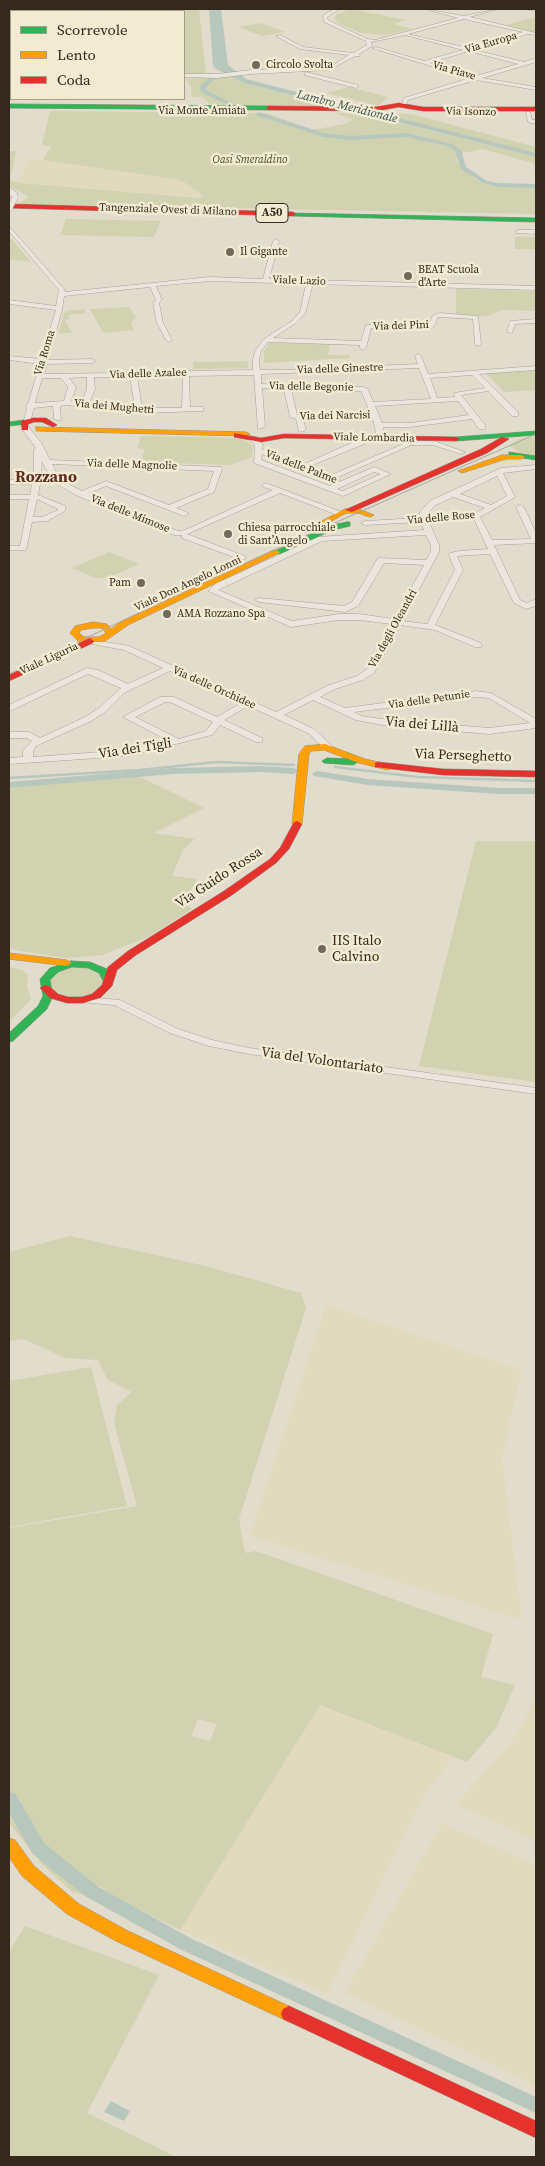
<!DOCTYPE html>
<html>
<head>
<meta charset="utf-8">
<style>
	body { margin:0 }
	#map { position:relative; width:545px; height:2166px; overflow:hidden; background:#e2dccc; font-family:"Source Serif 4",serif }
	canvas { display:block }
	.frame { position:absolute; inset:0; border:10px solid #35291e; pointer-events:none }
	.legend { position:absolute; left:10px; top:10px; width:175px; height:90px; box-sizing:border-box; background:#f3ead2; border:1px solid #a79d8a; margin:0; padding:6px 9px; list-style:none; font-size:15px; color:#35291e }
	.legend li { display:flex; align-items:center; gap:10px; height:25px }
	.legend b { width:25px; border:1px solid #a79d8a }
</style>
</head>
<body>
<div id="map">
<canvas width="545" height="2166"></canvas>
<div class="frame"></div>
<ul class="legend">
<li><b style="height:6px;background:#30b455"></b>Scorrevole</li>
<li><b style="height:6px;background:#ff9f0a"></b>Lento</li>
<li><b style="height:6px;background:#e5322d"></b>Coda</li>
</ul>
</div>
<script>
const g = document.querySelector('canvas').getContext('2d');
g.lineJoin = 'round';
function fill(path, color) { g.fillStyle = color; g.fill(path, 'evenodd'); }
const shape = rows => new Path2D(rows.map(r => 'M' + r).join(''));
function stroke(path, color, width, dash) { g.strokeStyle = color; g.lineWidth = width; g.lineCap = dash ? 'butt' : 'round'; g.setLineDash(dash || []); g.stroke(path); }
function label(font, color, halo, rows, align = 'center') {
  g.font = font + ' "Source Serif 4",serif'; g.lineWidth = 5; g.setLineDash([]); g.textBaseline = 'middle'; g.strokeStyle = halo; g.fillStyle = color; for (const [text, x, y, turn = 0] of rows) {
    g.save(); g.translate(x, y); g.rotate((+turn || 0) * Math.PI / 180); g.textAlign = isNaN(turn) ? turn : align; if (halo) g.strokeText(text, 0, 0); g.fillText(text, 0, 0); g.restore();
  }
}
fill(shape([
	[28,158,175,179,184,182,203,196,198,198,19,183],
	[326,1305,522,1370,502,1458,522,1620,250,1536],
	[536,1699,536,1841,456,1804,512,1742],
	[320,1704,454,1756,421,1801,327,1994,180,1930],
	[442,1823,536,1865,536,2085,345,1993]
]), '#e1dabd');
fill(shape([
	[100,9,124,11,135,9,199,9,206,75,184,74,184,11,105,11],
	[351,9,406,20,394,24,413,29,387,35,361,33,338,23,334,18,337,14],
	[536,17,536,22,532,23,536,24,536,33,506,25],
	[261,23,285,32,262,36,238,27],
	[230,76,244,83,333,106,212,106,202,97,192,97,191,87,185,79],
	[349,87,388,97,378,106,326,93],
	[50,111,266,113,312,130,345,124,353,120,336,113,359,113,536,157,536,164,482,149,463,153,455,160,476,180,492,186,536,188,536,214,18,204,29,197,9,186,9,151,16,151,10,180,19,183,198,198,203,196,184,182,175,179,43,160,51,146,42,145],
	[377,114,411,114,536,147,536,153],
	[66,219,161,221,154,237,60,235],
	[9,236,31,262,9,259],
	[515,237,536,237,536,249,515,249],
	[456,289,536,291,536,311,502,310,487,316,456,315],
	[129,307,136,318,131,322,134,330,103,333,90,309],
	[84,309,86,313,68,315,70,319,65,320,72,333,58,333,65,311],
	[270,343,330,344,328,355,349,355,350,358,264,363,264,351],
	[246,361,248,362,248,368,193,369,193,362],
	[536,370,536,390,504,392,485,372],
	[141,436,240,438,253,445,252,457,230,465,140,462,145,449,137,448],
	[536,437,536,455,520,453,510,446,518,439],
	[109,552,139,564,110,577,96,578,72,568],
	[136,775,204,808,154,833,195,839,183,850,172,876,197,879,183,903,192,909,148,937,102,955,66,958,9,949,9,788],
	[476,841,536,841,536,1082,419,1066],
	[9,967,22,970,28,975,27,987,31,999,9,1022],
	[71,968,84,968,99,973,102,984,93,993,82,997,69,997,54,991,50,981,55,974],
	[70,1236,206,1266,301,1293,306,1308,239,1519,245,1553,256,1551,493,1634,481,1677,515,1685,496,1728,467,1762,320,1705,180,1930,115,1897,100,1886,90,1896,72,1892,41,1863,9,1823,9,1528,137,1506,114,1423,117,1405,131,1392,107,1379,98,1360,65,1358,24,1339,9,1341,9,1252],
	[198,1719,217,1724,210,1741,191,1736],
	[91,1367,127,1506,9,1527,9,1381],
	[25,1926,159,1975,87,2113,176,2157,9,2157,9,1952]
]), '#d1d2af');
fill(shape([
	[209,9,221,9,228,65,246,79,536,153,536,157,244,83,216,69,213,66],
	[111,2101,130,2111,124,2121,104,2112]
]), '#b7c7bd');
stroke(shape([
	[335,767,418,777,536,781],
	[9,778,140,770,216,762,294,765]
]), '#b7c7bd', 2.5);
fill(shape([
	[210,78,215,79,206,87,206,90,236,105,236,107,232,107,201,92,200,86,210,78],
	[258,112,324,133,351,136,406,133,452,144,461,150,466,167,487,181,498,183,536,184,536,188,498,187,483,183,461,169,455,151,448,146,406,137,351,140,323,137,256,115,258,112],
	[262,766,294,768,299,771,294,774,262,772,173,774,9,788,9,782,173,768,262,766],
	[317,771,368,779,498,788,536,788,536,794,498,794,368,785,314,776,312,774,317,771],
	[9,1792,15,1793,44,1843,97,1886,192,1939,536,2097,536,2113,180,1949,85,1896,32,1853,9,1812,9,1792]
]), '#b7c7bd');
const street = shape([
	[335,9,340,9,327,17,328,20,367,39,375,40,458,18,425,9,464,16,498,9,470,17,536,33,536,35,528,34,474,50,524,62,536,58,536,62,482,78,536,87,536,90,476,80,408,100,405,106,401,106,404,98,470,78,372,48,376,47,424,61,463,50,405,35,371,42,372,46,359,54,360,56,355,56,329,70,251,74,217,78,184,77,184,74,217,74,251,70,328,67,335,64,349,55,300,49,276,36,280,35,303,47,353,53,367,45,366,41,324,22,323,15,335,9],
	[464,19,523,32,468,48,408,34,464,19],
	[469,51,518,64,476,76,430,63,469,51],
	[528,9,536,9,536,11,528,10,528,9],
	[9,20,11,20,11,22,9,22,9,20],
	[9,38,11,38,11,40,9,40,9,38],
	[11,64,11,67,9,67,9,65,11,64],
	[306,72,358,85,359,86,356,88,304,75,306,72],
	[526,112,530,112,532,120,536,120,536,124,528,122,526,112],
	[9,187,17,193,17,199,12,198,9,192,9,187],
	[9,226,64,289,65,292,210,277,263,279,273,241,276,239,279,241,269,279,536,286,536,290,313,284,305,314,296,323,273,338,361,341,366,325,429,324,433,315,440,313,478,316,481,344,478,346,475,344,473,319,440,317,438,317,434,327,432,328,371,328,366,348,363,350,360,348,360,345,268,342,261,351,259,360,260,370,286,370,418,364,415,356,418,354,421,356,428,374,536,366,536,370,479,374,518,412,518,416,512,416,488,391,461,395,485,425,485,429,479,429,472,419,410,427,383,427,385,438,381,440,377,438,373,418,303,419,306,430,299,432,296,419,290,417,284,389,262,388,265,427,258,429,254,375,189,376,190,407,203,407,203,411,200,411,146,413,67,405,60,406,61,421,54,419,53,406,34,408,30,422,23,424,27,408,25,406,28,404,36,377,35,376,40,364,9,360,9,356,41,359,56,310,9,304,9,300,56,306,59,290,9,231,9,226],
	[210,281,306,284,300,312,292,321,264,339,255,351,253,360,253,370,189,371,186,370,183,372,44,374,47,364,92,363,95,361,92,359,48,360,62,310,64,296,150,287,156,300,153,303,157,323,166,340,169,342,172,340,163,323,159,303,162,300,156,286,210,281],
	[419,368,431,399,373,402,368,389,364,387,261,384,261,374,419,368],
	[472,375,485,388,454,393,455,397,437,398,430,378,472,375],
	[137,376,183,376,182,408,142,408,137,376],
	[87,377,87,389,82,402,71,401,76,387,69,378,87,377],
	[94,377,130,377,135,408,89,403,95,389,94,377],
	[42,378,61,378,68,387,64,401,35,403,42,378],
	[291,389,361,391,371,414,297,415,291,389],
	[458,401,469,415,410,423,382,423,375,406,458,401],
	[518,230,536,230,536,234,516,233,515,232,518,230],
	[536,319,536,323,515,324,512,333,507,332,510,321,536,319],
	[22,426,28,426,42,444,50,460,221,467,222,469,214,492,176,508,187,512,188,514,184,516,106,486,89,493,178,531,185,530,273,490,263,487,262,485,266,483,344,513,337,515,280,493,187,534,245,556,246,558,242,560,182,538,182,535,174,535,78,496,55,483,40,484,38,495,65,506,65,511,47,521,32,522,26,550,9,550,9,546,20,546,29,499,9,499,9,495,30,495,32,484,9,484,9,480,33,479,34,475,34,450,36,448,21,428,22,426],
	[42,458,42,462,52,479,41,479,42,458],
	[52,464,214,471,208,489,169,505,106,481,82,491,60,480,52,464],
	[37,499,58,509,58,510,42,517,33,517,37,499],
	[250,437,256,437,263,445,262,449,302,465,358,440,364,440,364,444,308,467,329,476,410,441,434,441,465,452,461,454,433,445,411,445,336,478,339,479,339,482,374,467,391,474,343,496,254,463,255,445,249,439,250,437],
	[262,454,297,470,337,483,330,486,261,460,262,454],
	[374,472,381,474,343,491,337,489,374,472],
	[536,465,536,469,503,473,515,497,480,517,492,540,531,539,516,507,520,505,524,507,536,533,536,543,494,545,520,600,527,603,536,599,536,606,526,609,514,603,490,554,457,556,463,570,435,625,481,643,481,647,475,647,435,630,400,625,374,673,363,680,335,689,320,697,345,708,476,691,491,693,536,719,536,728,489,734,382,725,356,720,313,700,284,715,314,729,332,746,332,750,326,750,308,733,248,706,224,720,262,738,262,742,256,742,220,725,212,735,128,756,9,764,9,758,23,757,23,751,32,741,27,738,9,738,9,732,29,732,40,738,85,717,99,708,121,688,88,674,12,710,9,711,9,705,87,668,98,670,128,684,163,668,124,650,87,643,87,639,129,646,276,712,329,685,357,676,367,669,392,624,359,620,339,620,291,627,208,591,215,584,318,537,424,530,421,522,365,525,361,523,365,521,419,518,420,512,430,501,501,468,536,465],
	[497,476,507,496,491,505,460,494,497,476],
	[453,497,485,508,472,515,427,517,428,513,436,505,453,497],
	[474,519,488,549,459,551,450,553,449,555,455,570,427,624,402,621,439,552,439,545,429,522,474,519],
	[426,535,431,545,431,552,426,560,378,558,352,602,344,606,259,598,255,600,259,602,345,612,358,606,384,563,424,565,394,619,359,614,339,614,292,621,218,590,322,541,426,535],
	[170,671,241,703,217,717,174,697,160,697,123,717,169,741,128,750,33,757,33,751,36,746,91,721,105,712,124,693,170,671],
	[476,697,489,698,530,723,489,728,382,719,361,716,354,712,476,697],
	[165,702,170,702,213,722,206,731,179,739,135,717,165,702],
	[85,997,120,1000,178,1029,212,1040,249,1048,536,1088,536,1094,249,1054,209,1046,170,1033,114,1005,81,1002,80,1000,85,997]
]);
const fast = shape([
	[9,104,269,106,272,108,269,110,9,108,9,104],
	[291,213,536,218,536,222,293,216,290,214,291,213],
	[24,420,28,422,27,424,9,426,9,422,24,420],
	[536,431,536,435,456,441,452,439,456,437,536,431],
	[509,452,536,456,536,460,509,456,509,452],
	[347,522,350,522,350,526,333,530,280,554,273,552,327,526,347,522],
	[327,758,353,759,358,762,353,765,324,763,322,761,327,758],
	[71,961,90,962,107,969,113,981,112,983,104,983,99,973,88,968,72,967,58,972,50,980,53,996,47,1009,13,1041,9,1042,9,1033,38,1006,43,996,40,980,41,978,50,968,71,961]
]);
const slow = shape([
	[36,427,246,432,250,434,246,436,39,431,36,431,36,427],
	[502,455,521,455,525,457,521,459,506,459,462,473,458,471,502,455],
	[345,509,359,509,374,515,370,517,358,513,346,513,321,527,314,525,345,509],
	[274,550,281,552,128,625,104,642,79,642,70,633,75,626,93,622,107,624,111,629,122,621,274,550],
	[93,628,102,628,106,633,99,637,84,637,79,633,81,630,93,628],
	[325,744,365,759,391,765,393,767,388,770,359,763,324,750,311,751,309,754,302,824,300,826,294,826,292,824,299,754,305,746,325,744],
	[9,953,67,960,72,963,67,966,9,959,9,953],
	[9,1838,15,1840,34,1866,79,1904,128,1931,295,2009,297,2014,295,2019,289,2022,283,2019,116,1941,67,1914,22,1876,9,1857,9,1838]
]);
const jam = shape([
	[399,103,423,107,536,107,536,111,423,111,399,107,376,111,269,110,266,108,269,106,376,107,399,103],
	[9,204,293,212,296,214,293,216,9,208,9,204],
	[33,418,46,418,57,425,53,427,42,422,34,422,28,424,28,430,22,430,21,421,33,418],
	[234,433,261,438,284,434,456,437,460,439,456,441,284,438,261,442,234,437,234,433],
	[502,437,509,439,487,453,352,512,345,510,481,449,502,437],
	[90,638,94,641,93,643,9,681,9,675,90,638],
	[378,762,443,769,536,771,536,777,443,775,375,767,375,763,378,762],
	[297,821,302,824,289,849,276,863,232,895,136,955,117,970,112,986,100,998,83,1003,67,1003,50,998,40,988,45,985,49,986,58,994,68,997,82,997,92,994,102,985,108,967,128,951,224,891,270,859,280,848,294,822,297,821],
	[289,2006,536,2121,536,2138,283,2019,281,2014,283,2009,289,2006]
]);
stroke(street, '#a7a196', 1);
stroke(fast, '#979085', 1);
stroke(slow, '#979085', 1);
stroke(jam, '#979085', 1);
fill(street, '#eae6dd');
fill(fast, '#30b455');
fill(slow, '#ff9f0a');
fill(jam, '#e5322d');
stroke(shape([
	[9,674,276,549,536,434]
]), '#aaa69d', 1);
const streetBridge = shape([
	[9,209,15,198]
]);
stroke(streetBridge, '#a7a196', 6, []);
stroke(streetBridge, '#eae6dd', 5.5);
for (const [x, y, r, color] of [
	[256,65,5,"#72685b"],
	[230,252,5,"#72685b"],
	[408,276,5,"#72685b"],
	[228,534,5,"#72685b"],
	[141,583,5,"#72685b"],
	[167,614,5,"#72685b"],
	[322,949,5,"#72685b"]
]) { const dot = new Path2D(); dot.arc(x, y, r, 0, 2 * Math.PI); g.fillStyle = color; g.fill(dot); stroke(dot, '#f3ead2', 2); }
label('11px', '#35291e', '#f3ead2', [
	["Via Europa",491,43,-16],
	["Via Piave",454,71,16],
	["Via Monte Amiata",202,111],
	["Via Isonzo",471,112,1],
	["Tangenziale Ovest di Milano",168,210,2],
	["Viale Lazio",299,281,2],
	["Via dei Pini",401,326,-2],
	["Via Roma",45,353,-73],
	["Via delle Ginestre",340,369,-2],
	["Via delle Azalee",148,374,-2],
	["Via delle Begonie",311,387,1],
	["Via dei Mughetti",114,407,5],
	["Via dei Narcisi",335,416,-1],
	["Viale Lombardia",374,438,1],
	["Via delle Magnolie",132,465,2],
	["Via delle Palme",301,467,21],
	["Via delle Mimose",130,514,22],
	["Via delle Rose",441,518,-5],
	["Viale Don Angelo Lonni",188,584,-25],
	["Via degli Oleandri",393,629,-61],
	["Viale Liguria",49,659,-25],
	["Via delle Orchidee",214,688,24],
	["Via delle Petunie",429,700,-8]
]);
label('11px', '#35291e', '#f3ead2', [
	["Circolo Svolta",266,65],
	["Il Gigante",240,252],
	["BEAT Scuola",418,270],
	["d'Arte",418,283],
	["Chiesa parrocchiale",238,528],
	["di Sant’Angelo",238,541],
	["Pam",131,583,"right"],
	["AMA Rozzano Spa",177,614]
], 'left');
label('italic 11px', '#465126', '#f3ead2', [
	["Oasi Smeraldino",250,160]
]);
label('italic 12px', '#2e5452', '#f3ead2', [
	["Lambro Meridionale",347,107,14]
]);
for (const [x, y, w] of [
	[272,213,32]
]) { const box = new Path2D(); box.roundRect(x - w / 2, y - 9.5, w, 19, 4); g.fillStyle = '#f3ead2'; g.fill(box); stroke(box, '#35291e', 1); }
label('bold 12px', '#35291e', null, [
	["A50",272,213]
]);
label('14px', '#35291e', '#f3ead2', [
	["Via dei Lillà",422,725,5],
	["Via dei Tigli",135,749,-9],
	["Via Perseghetto",463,756,2],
	["Via Guido Rossa",219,878,-33],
	["Via del Volontariato",322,1061,8]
]);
label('14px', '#35291e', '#f3ead2', [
	["IIS Italo",332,941],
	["Calvino",332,957]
], 'left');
label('bold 16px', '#602d20', '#f3ead2', [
	["Rozzano",46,478]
]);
</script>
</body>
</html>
